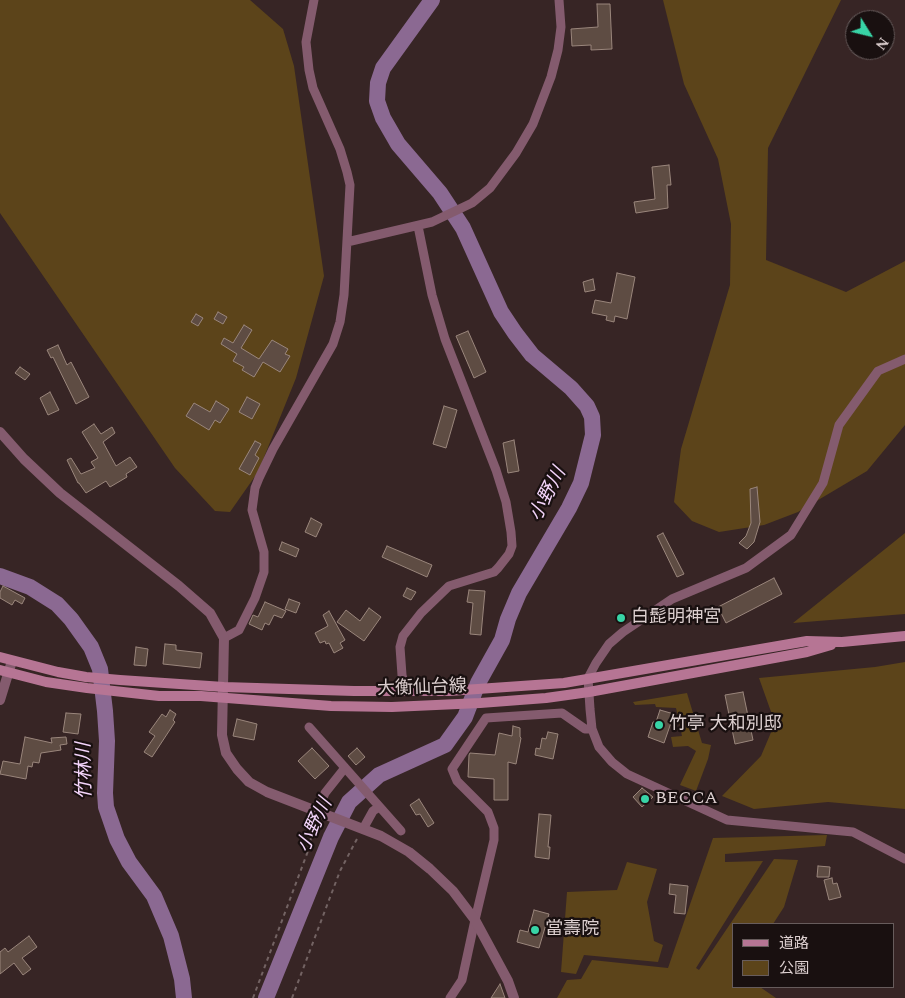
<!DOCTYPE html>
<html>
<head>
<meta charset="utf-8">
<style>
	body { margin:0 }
	#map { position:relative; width:905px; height:998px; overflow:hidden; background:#372525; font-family:Spectral,"Noto Sans JP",serif }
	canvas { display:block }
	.legend { position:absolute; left:732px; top:923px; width:162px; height:65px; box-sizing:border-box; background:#191010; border:1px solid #675c5c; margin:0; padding:6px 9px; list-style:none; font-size:15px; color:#dccfcf }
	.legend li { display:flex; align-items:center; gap:10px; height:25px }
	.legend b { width:25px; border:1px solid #675c5c }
	.north { position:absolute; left:845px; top:10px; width:50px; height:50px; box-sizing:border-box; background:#191010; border:1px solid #675c5c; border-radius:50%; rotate:126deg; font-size:14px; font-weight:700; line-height:20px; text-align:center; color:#dccfcf }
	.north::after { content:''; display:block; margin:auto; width:18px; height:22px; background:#38d4a6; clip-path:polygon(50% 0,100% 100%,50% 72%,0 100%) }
</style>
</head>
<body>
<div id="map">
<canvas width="905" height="998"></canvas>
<ul class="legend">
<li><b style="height:6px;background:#b67594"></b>道路</li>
<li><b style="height:14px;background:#5c441a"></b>公園</li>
</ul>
<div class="north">N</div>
</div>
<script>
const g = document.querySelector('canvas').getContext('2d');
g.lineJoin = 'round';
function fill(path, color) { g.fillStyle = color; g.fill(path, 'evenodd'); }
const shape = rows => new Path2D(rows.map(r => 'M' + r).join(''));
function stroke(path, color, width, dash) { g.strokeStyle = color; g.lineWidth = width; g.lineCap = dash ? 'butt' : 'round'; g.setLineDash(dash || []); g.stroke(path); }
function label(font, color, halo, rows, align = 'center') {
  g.font = font + ' Spectral,"Noto Sans JP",serif'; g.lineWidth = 4.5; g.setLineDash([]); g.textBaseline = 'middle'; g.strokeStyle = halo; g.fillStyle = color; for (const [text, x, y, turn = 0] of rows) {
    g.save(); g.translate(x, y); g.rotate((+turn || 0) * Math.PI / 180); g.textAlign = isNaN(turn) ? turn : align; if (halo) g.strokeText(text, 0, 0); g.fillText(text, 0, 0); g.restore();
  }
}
fill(shape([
	[0,0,250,0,283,29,294,66,324,276,296,378,258,472,230,512,215,511,175,468,0,213],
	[663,0,841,0,768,148,766,260,846,292,905,261,905,425,867,471,798,512,764,525,719,532,692,521,674,502,681,449,730,285,731,224,718,159,684,84],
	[905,533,905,614,793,623],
	[905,662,905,809,828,802,754,809,722,796,761,756,775,723,759,678,875,667],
	[687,693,702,743,711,745,708,759,696,791,680,785,696,751,688,746,673,747,671,737,682,736,676,708,656,707,655,704,635,705,633,702],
	[827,835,825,846,725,854,725,862,763,861,696,968,699,970,774,859,798,860,784,907,773,924,734,924,734,987,760,987,776,998,557,998,567,980,581,979,592,960,668,968,713,838],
	[627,862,657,869,647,902,654,941,663,945,658,962,584,955,576,974,561,972,567,892,617,890]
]), '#5c441a');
stroke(shape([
	[0,576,30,587,57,604,71,619,91,647,100,669,105,711,107,741,105,793,106,807,117,839,129,862,154,896,171,936,182,979,184,998],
	[266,998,331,837,349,802,379,775,445,745,465,717,478,683,502,640,508,619,519,593,569,508,581,483,593,435,592,417,587,406,571,388,532,355,515,333,501,312,463,228,440,193,398,144,383,118,377,101,378,83,383,68,432,0]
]), '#8b6992', 16);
const building = shape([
	[597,4,610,4,612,49,591,50,591,45,572,46,571,29,598,27,597,4],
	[669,165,671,185,667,185,668,208,636,213,634,202,655,199,652,167,669,165],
	[617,273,635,277,627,319,615,316,614,322,606,320,607,316,592,313,595,300,611,303,617,273],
	[593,279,595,290,585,292,583,282,593,279],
	[218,312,227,317,223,324,214,319,218,312],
	[196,314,203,318,198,326,191,322,196,314],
	[244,325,252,330,241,348,259,359,272,340,288,349,285,354,290,356,280,372,263,362,254,377,242,370,244,367,233,361,237,354,221,344,224,338,233,343,244,325],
	[468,331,486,372,474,378,456,336,468,331],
	[58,345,67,365,71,362,89,397,76,404,53,357,51,358,47,350,58,345],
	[20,367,30,374,25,380,15,373,20,367],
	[50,392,59,410,48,415,40,398,50,392],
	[247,397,260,404,252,419,239,412,247,397],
	[216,401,229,409,220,423,215,420,209,430,186,416,194,403,210,412,216,401],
	[444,406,457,410,446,448,433,444,444,406],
	[94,424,101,434,112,427,115,433,103,442,116,466,130,457,137,467,126,474,127,477,110,487,106,481,86,493,79,483,78,483,67,460,71,458,81,474,95,468,91,462,98,458,82,432,94,424],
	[514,440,519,471,508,473,503,443,514,440],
	[255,441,261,444,255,455,259,458,250,475,239,469,255,441],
	[757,487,760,522,754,542,747,549,739,543,746,536,751,523,750,489,757,487],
	[311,518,322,524,316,537,305,532,311,518],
	[663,533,684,574,677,577,657,536,663,533],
	[282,542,299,549,296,557,279,550,282,542],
	[387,546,432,565,427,577,382,557,387,546],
	[774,578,782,594,726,623,718,607,774,578],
	[3,586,25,598,22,604,15,600,12,605,0,598,0,592,3,586],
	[407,588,416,592,411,600,403,596,407,588],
	[469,590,485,591,481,635,470,634,473,603,467,602,469,590],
	[289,599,300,603,296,613,285,609,289,599],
	[265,602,286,611,282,618,274,615,269,625,265,623,262,630,249,624,253,615,258,617,265,602],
	[369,608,381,617,364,641,337,622,346,610,360,621,369,608],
	[329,611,345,640,340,643,343,648,334,653,329,643,326,644,325,641,320,643,315,633,328,626,323,615,329,611],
	[165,644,176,645,176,650,202,653,200,668,163,664,165,644],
	[136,647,148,649,146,666,134,665,136,647],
	[743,692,753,740,735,744,725,695,743,692],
	[170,710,176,714,173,720,175,722,152,757,144,752,155,736,149,732,162,714,166,717,170,710],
	[660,710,674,714,664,743,648,737,653,722,656,722,660,710],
	[66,713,81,714,78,734,63,732,66,713],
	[237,719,257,724,254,740,233,736,237,719],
	[513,726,520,728,520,737,521,738,516,764,508,762,508,800,494,800,494,779,468,777,469,755,470,753,495,755,499,733,512,736,513,726],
	[548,732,558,734,553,759,535,755,536,748,540,749,542,738,546,739,548,732],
	[25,737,52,743,51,738,66,737,67,744,60,745,61,750,41,753,39,763,33,762,32,767,28,766,26,779,0,774,3,761,20,764,25,737],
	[312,748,329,766,315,779,298,761,312,748],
	[357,748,365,757,356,765,348,756,357,748],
	[642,788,653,797,642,807,633,797,642,788],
	[419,799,434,823,428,827,420,814,416,815,410,805,419,799],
	[539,814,551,815,548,847,550,847,549,859,535,857,539,814],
	[818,866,830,867,829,877,817,877,818,866],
	[832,878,833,884,837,883,841,897,829,900,824,880,832,878],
	[670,884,688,886,685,914,674,913,676,895,669,894,670,884],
	[534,910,549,914,539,948,517,942,520,930,528,932,534,910],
	[29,936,37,947,22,958,31,969,23,975,14,963,0,974,0,952,5,948,8,952,29,936],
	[500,984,505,998,491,998,500,984]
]);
fill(building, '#5e4c43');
stroke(building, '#9a867c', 1);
stroke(shape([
	[253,998,308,851,315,821],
	[292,998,340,871,358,837]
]), '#736363', 2, [4, 4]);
stroke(shape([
	[347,242,432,222,472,203,490,188,516,153,533,124,551,77,558,50,561,27,559,0],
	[905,359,878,371,839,425,823,483,791,535,746,568,672,599,623,632,609,644,596,663,588,678,590,709,592,729,599,747,612,762,627,774,727,820,853,832,905,859],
	[224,638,239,630,255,598,264,572,264,552,252,510,255,488,259,478,273,449,333,344,340,322,344,295,350,185,347,172,340,149,313,88,309,70,306,42,314,0],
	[406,691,402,675,400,647,403,636,421,613,449,586,494,572,498,568,509,554,512,546,511,532,506,502,496,470,445,339,432,295,418,226],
	[309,727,401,831],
	[317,812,325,793,344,769],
	[363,829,373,811,379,807],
	[450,998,462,980,475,920,494,840,494,828,488,812,457,781,452,769,486,718,562,713,585,729,592,729]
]), '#845b6e', 9);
stroke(shape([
	[0,432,24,459,60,493,179,586,210,613,224,638,222,735,226,753,237,769,249,782,267,792,381,836,409,852,430,869,453,891,475,920,508,981,514,998],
	[0,700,12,661]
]), '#845b6e', 10);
stroke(shape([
	[0,657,58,672,86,677,120,680,224,687,354,691,449,691,564,683,807,641,842,642,905,636],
	[0,670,46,682,87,688,159,696,201,696,331,706,392,707,480,703,546,698,589,692,807,652,831,645]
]), '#b67594', 10);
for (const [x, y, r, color] of [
	[621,618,5,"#38d4a6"],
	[659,725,5,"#38d4a6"],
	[645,799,5,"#38d4a6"],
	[535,930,5,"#38d4a6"]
]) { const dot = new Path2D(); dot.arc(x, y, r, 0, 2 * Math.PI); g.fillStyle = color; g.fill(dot); stroke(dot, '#191010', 2); }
label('18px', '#dccfcf', '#191010', [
	["白髭明神宮",631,618],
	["竹亭 大和別邸",669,725],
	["BECCA",655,799],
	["當壽院",545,930]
], 'left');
label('18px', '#dccfcf', '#191010', [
	["大衡仙台線",422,689,-2]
]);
label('italic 19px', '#f4d5fb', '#191010', [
	["小野川",549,495,-63],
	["竹林川",86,771,-91],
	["小野川",316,826,-65]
]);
</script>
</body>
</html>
